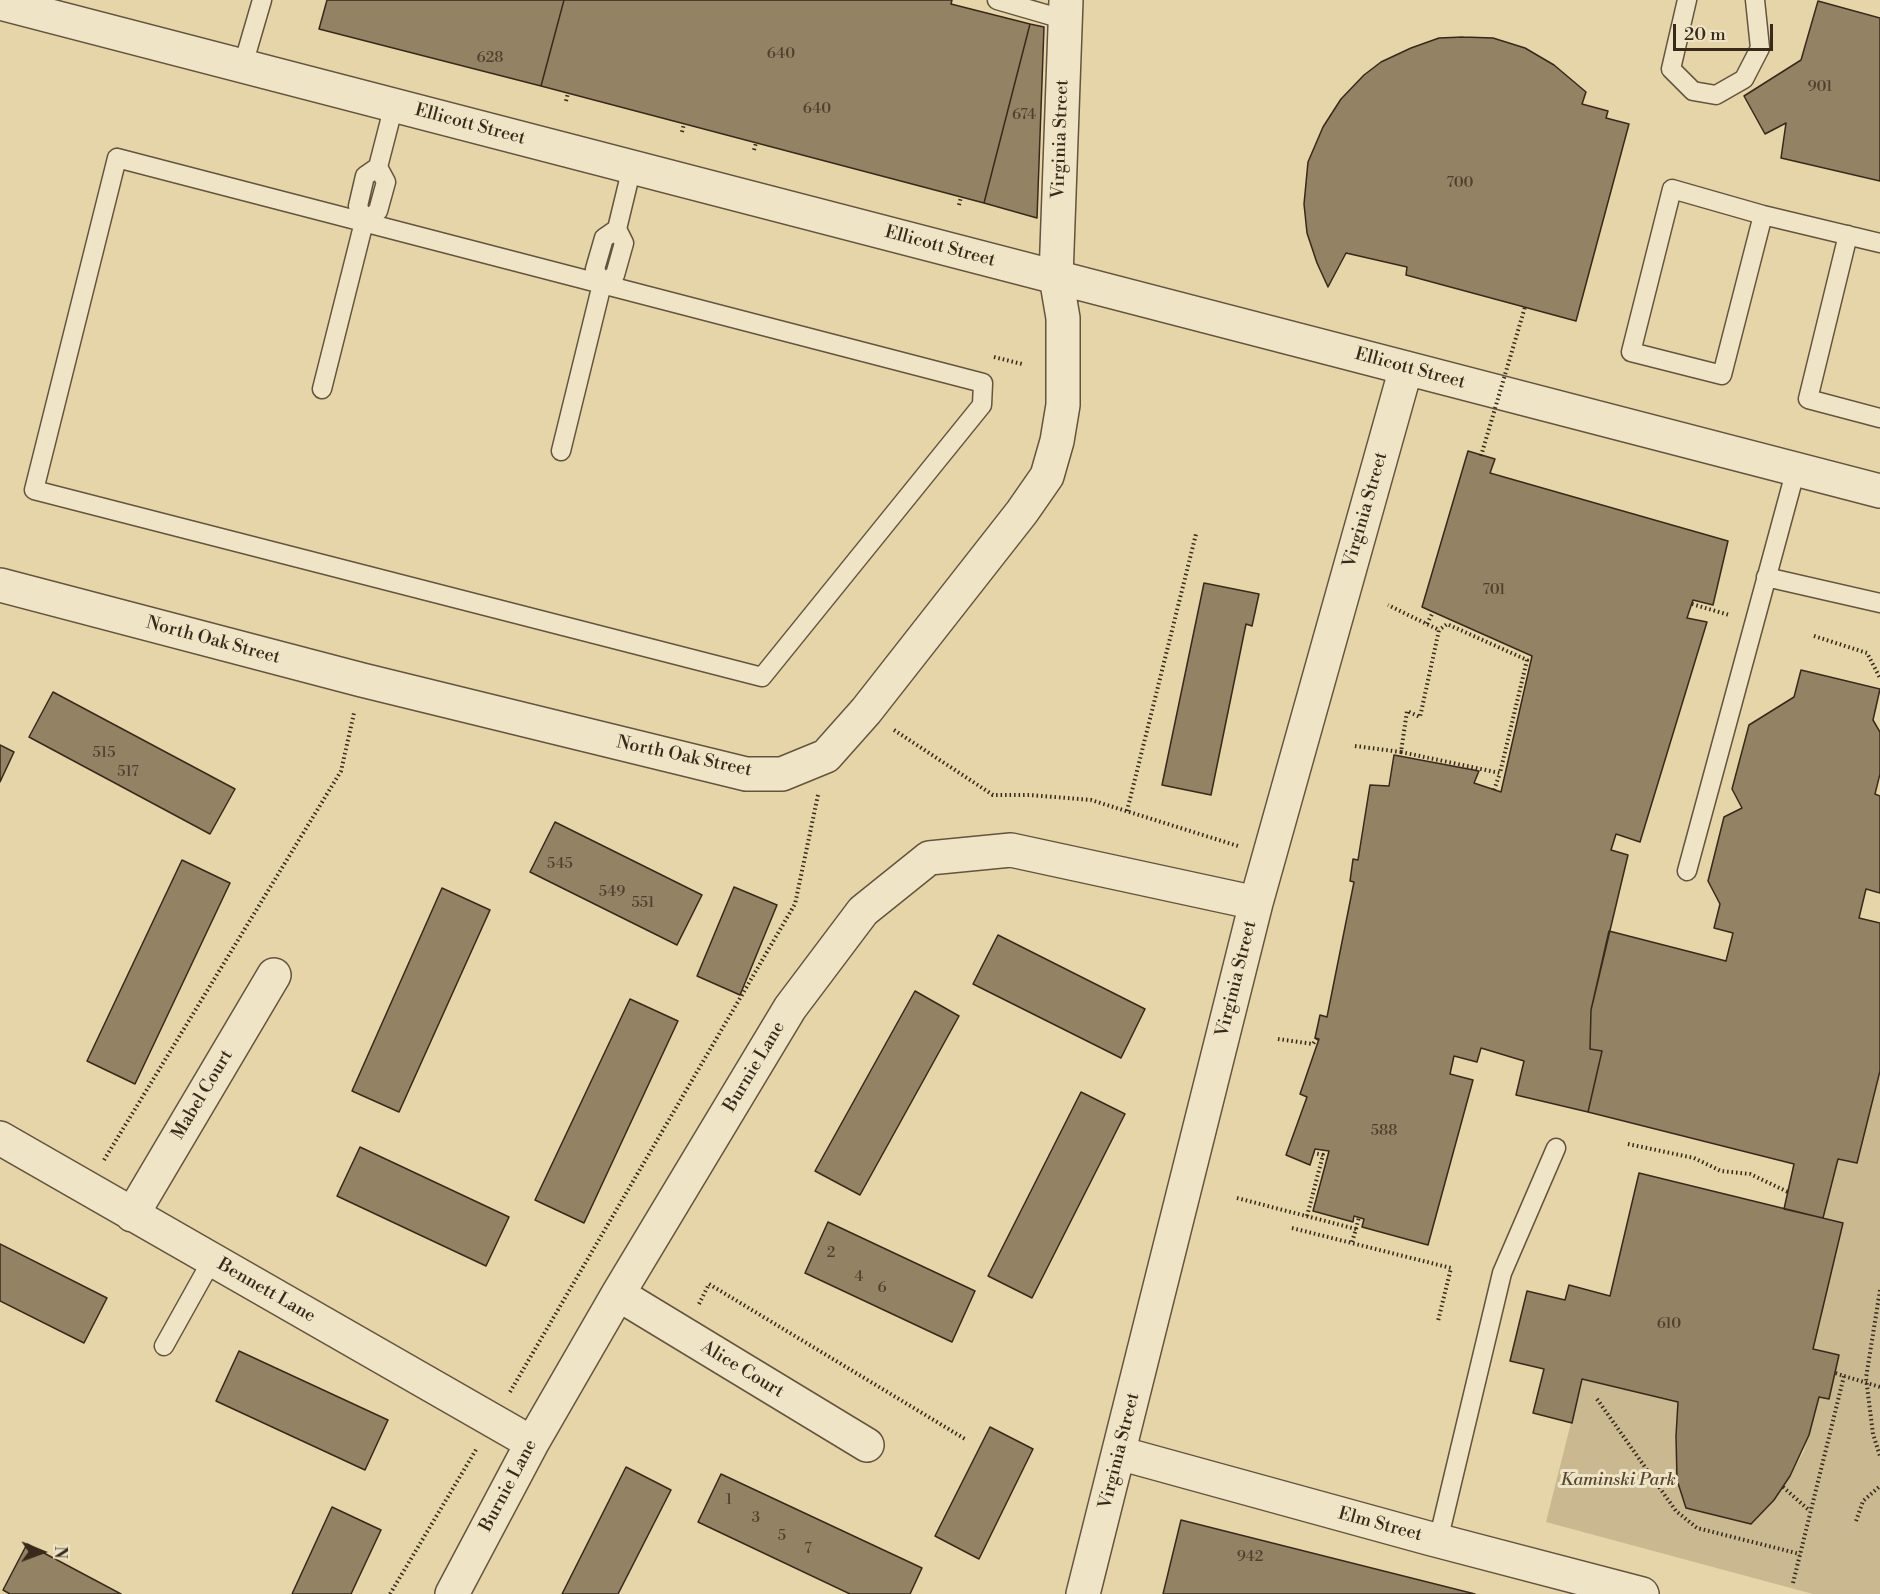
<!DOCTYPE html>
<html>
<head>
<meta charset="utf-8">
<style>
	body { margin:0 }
	#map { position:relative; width:1880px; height:1594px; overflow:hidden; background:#e6d5a8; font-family:"Libre Bodoni",serif }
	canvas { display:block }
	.north { position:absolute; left:12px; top:1522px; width:60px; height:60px; -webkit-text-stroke:4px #efe4c6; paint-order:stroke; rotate:91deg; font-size:16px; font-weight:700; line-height:24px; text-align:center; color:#39291a }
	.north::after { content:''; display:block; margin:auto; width:21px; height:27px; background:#39291a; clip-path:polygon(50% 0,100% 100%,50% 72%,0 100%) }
	.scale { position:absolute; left:1673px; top:24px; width:100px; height:27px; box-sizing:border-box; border:3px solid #39291a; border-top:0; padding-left:8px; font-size:18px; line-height:21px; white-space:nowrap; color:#39291a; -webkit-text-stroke:4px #efe4c6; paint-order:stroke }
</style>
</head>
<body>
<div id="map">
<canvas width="1880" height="1594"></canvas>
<div class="north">N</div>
<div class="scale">20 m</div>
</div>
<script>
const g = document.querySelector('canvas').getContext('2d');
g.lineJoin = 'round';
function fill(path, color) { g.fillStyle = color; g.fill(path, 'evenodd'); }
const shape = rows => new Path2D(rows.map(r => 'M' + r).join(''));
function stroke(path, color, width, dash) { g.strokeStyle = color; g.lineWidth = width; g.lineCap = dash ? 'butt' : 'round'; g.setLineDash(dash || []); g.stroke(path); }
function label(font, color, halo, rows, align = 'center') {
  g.font = font + ' "Libre Bodoni",serif'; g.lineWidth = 6; g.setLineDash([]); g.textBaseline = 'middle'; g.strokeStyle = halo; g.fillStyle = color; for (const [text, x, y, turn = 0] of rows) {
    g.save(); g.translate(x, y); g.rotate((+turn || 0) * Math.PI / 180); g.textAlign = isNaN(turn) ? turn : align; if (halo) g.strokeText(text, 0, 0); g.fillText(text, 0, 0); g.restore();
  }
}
fill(shape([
	[1880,1071,1880,1594,1813,1594,1546,1522,1582,1379,1678,1402,1676,1436,1677,1480,1686,1508,1751,1524,1774,1500,1790,1476,1804,1451,1819,1397,1829,1399,1839,1356,1813,1349,1843,1223,1823,1218,1838,1159,1857,1163]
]), '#c9b890');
const building = shape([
	[327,0,564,0,541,86,319,29,327,0],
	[564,0,952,0,951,4,1030,24,984,203,541,86,564,0],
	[1818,1,1880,18,1880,181,1781,158,1786,123,1765,134,1744,96,1801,60,1818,1],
	[1030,24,1044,27,1037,218,984,203,1030,24],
	[1463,37,1493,38,1525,48,1554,65,1586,92,1582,104,1608,111,1606,118,1629,124,1576,321,1406,275,1407,267,1346,253,1328,287,1317,263,1307,233,1304,204,1308,162,1323,127,1341,99,1364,75,1381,62,1411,48,1439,38,1463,37],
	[1468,451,1495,459,1490,473,1728,541,1713,605,1693,600,1687,618,1707,622,1640,842,1616,834,1611,850,1628,855,1591,1010,1590,1049,1602,1051,1588,1112,1516,1095,1524,1061,1481,1048,1477,1062,1454,1056,1450,1074,1473,1080,1428,1245,1362,1227,1364,1219,1354,1216,1353,1222,1313,1211,1329,1151,1315,1149,1310,1165,1286,1155,1307,1097,1300,1094,1319,1039,1315,1038,1320,1015,1327,1017,1354,882,1350,881,1353,859,1358,860,1370,785,1389,786,1394,755,1479,771,1474,783,1501,792,1532,656,1422,607,1468,451],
	[1204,583,1259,594,1252,626,1246,624,1211,795,1162,785,1204,583],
	[1801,670,1880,689,1873,720,1880,732,1880,774,1875,794,1880,796,1880,893,1866,889,1859,918,1880,923,1880,1071,1857,1163,1838,1159,1823,1218,1784,1209,1794,1164,1588,1112,1602,1051,1590,1049,1591,1010,1609,931,1726,961,1733,933,1714,928,1720,904,1708,881,1724,817,1742,808,1732,789,1749,725,1794,697,1801,670],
	[53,692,235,789,210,834,29,737,53,692],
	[0,745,14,752,0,782,0,745],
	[555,822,702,895,677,945,530,872,555,822],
	[182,860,230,883,135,1084,87,1061,182,860],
	[734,887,777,905,740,995,697,976,734,887],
	[442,888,490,910,399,1112,352,1091,442,888],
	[998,935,1145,1009,1121,1058,973,984,998,935],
	[915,991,959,1016,860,1195,815,1171,915,991],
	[630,999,678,1021,584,1223,535,1200,630,999],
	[1081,1092,1125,1114,1032,1298,988,1276,1081,1092],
	[360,1147,509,1217,486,1266,337,1196,360,1147],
	[1639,1173,1843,1223,1813,1349,1839,1355,1829,1399,1819,1397,1809,1435,1790,1476,1774,1500,1751,1524,1686,1508,1677,1480,1676,1436,1678,1402,1582,1379,1572,1423,1533,1413,1544,1369,1510,1361,1527,1291,1565,1300,1569,1285,1610,1296,1639,1173],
	[828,1222,975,1291,952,1342,805,1273,828,1222],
	[0,1244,107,1298,84,1343,0,1301,0,1244],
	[239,1351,388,1420,365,1470,216,1401,239,1351],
	[990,1427,1033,1449,979,1559,935,1536,990,1427],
	[626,1467,671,1490,618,1594,562,1594,626,1467],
	[721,1474,922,1568,910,1594,850,1594,698,1522,721,1474],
	[332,1507,381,1530,351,1594,292,1594,332,1507],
	[1181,1520,1475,1594,1163,1594,1181,1520],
	[27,1544,121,1594,10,1594,3,1590,27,1544]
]);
fill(building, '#938264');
stroke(building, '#39291a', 1.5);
const lane = shape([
	[997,0,1066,20],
	[1687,0,1671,69,1693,91,1716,95,1744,79,1760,48,1755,0],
	[243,65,262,0],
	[117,158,983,383,982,405,762,677,34,490,117,158],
	[378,167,386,182,378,211,364,222,358,206,365,176,378,167],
	[378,167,394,105],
	[1763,215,1722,375,1631,352,1672,189,1763,215,1880,243],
	[617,229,624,243,615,275,602,284,595,269,604,238,617,229],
	[617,229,632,167],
	[1848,235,1808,399,1880,418],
	[322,389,364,222],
	[561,451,602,284],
	[1766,577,1880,603],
	[1687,871,1796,469],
	[164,1346,212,1260],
	[1438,1541,1502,1273,1556,1148]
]);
const street = shape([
	[0,3,1880,491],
	[0,585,362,680,746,774,782,774,826,756,866,711,1022,512,1047,476,1057,441,1063,405,1063,318,1056,277,1066,0],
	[0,1138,532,1443],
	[132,1215,274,975],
	[618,1294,867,1445],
	[1119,1453,1428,1538,1642,1594],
	[452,1594,532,1443,618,1294,790,1008,863,911,929,858,1011,850,1256,903],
	[1083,1594,1256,903,1406,368]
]);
stroke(lane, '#64543e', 21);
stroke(street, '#64543e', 36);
stroke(shape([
	[566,101,568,93],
	[682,132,684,124],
	[754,150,756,143],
	[959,205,961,197],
	[994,357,1022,364],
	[1692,604,1729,615],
	[1427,624,1433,612],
	[1814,636,1867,653,1880,678],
	[894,730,993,795,1030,795,1091,800,1238,846],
	[1355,746,1401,752,1407,711,1420,717,1439,630,1388,605],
	[1401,752,1500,773,1527,660,1447,624,1439,630],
	[1494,790,1500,773],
	[1127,811,1196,534],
	[1278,1039,1313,1044,1317,1038],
	[1628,1144,1694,1158,1721,1171,1750,1174,1788,1192],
	[104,1160,341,771,354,713],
	[1237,1198,1356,1229,1352,1242],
	[1307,1216,1323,1155,1314,1153],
	[1292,1228,1451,1268,1438,1321],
	[1356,1229,1359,1217],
	[1880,1290,1866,1378,1873,1434,1880,1456],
	[699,1304,709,1284,965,1439],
	[1844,1376,1880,1387],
	[510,1392,795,904,818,795],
	[1597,1399,1676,1511,1697,1528,1800,1554],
	[1783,1487,1810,1511],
	[1856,1521,1863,1501,1880,1486],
	[1793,1583,1844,1376,1835,1373],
	[390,1594,477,1448]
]), '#39291a', 4, [1.5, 3]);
stroke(lane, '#efe4c6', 18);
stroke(street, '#efe4c6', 33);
stroke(shape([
	[1481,456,1525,307]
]), '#39291a', 4, [1.5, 3]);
label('15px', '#503f2c', null, [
	["640",781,54],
	["628",490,58],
	["901",1820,87],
	["640",817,109],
	["674",1024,115],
	["700",1460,183],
	["701",1494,590],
	["515",104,753],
	["517",128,772],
	["545",560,864],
	["549",612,892],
	["551",643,903],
	["588",1384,1131],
	["2",831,1253],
	["4",859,1277],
	["6",882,1288],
	["610",1669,1324],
	["1",729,1500],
	["3",756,1518],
	["5",782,1536],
	["7",808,1549],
	["942",1250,1557]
]);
label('18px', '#39291a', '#efe4c6', [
	["Ellicott Street",470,125,15],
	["Virginia Street",1061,139,-88],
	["Ellicott Street",940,247,15],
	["Ellicott Street",1410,369,15],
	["Virginia Street",1366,510,-74],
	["North Oak Street",213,641,15],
	["North Oak Street",684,757,12],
	["Virginia Street",1237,979,-76],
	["Burnie Lane",755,1067,-59],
	["Mabel Court",203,1095,-59],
	["Bennett Lane",266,1291,30],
	["Alice Court",742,1370,31],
	["Virginia Street",1120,1451,-76],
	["Burnie Lane",509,1486,-62],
	["Elm Street",1380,1525,15]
]);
label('italic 18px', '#564632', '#efe4c6', [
	["Kaminski Park",1618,1481]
]);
</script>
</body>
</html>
